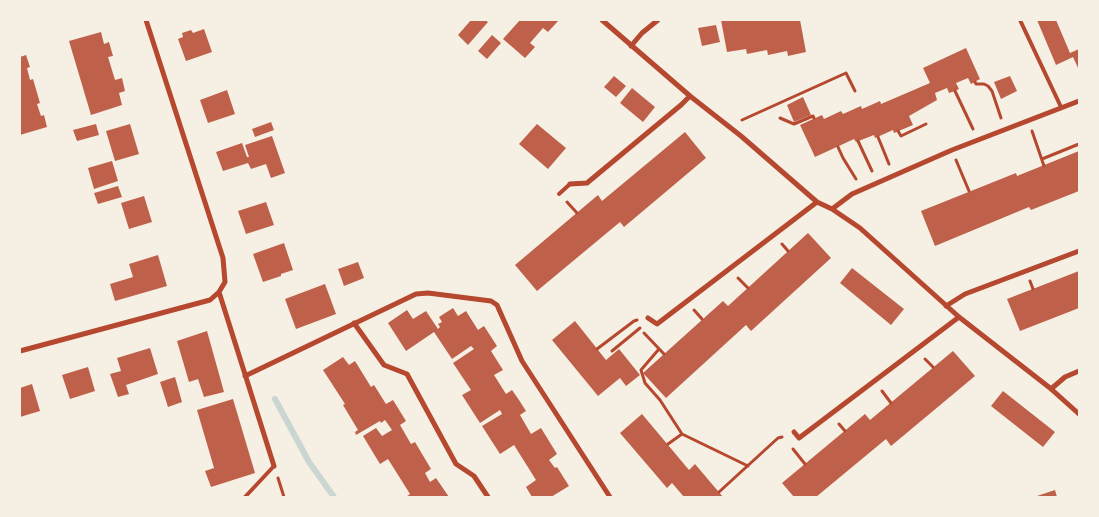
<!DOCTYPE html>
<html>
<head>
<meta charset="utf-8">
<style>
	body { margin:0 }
	#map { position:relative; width:1099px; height:517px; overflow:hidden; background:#f6efe4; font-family:Arial,sans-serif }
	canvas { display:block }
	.frame { position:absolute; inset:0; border:21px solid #f6efe4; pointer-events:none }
</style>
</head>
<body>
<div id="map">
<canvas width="1099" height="517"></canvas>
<div class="frame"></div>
</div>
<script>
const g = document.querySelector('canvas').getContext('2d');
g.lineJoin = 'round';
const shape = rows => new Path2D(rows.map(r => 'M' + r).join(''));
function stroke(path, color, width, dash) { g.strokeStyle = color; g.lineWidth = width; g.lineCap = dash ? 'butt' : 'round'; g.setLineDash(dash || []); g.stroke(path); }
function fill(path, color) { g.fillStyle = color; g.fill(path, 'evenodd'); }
stroke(shape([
	[275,399,309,462,334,497]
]), '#c9d6d2', 6);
fill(shape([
	[471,20,485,20,488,22,468,45,458,35],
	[520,20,559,20,548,32,543,28,530,43,535,47,525,58,503,39],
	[721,20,800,20,806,52,788,56,787,51,768,55,767,50,747,54,746,49,727,52],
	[1037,20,1056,20,1070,53,1079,49,1079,70,1073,57,1056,65],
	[716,25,720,42,702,46,698,28],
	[204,29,212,52,186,61,178,39,183,37,182,33,191,30,193,33],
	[101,32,104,44,109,42,113,56,108,57,115,80,122,78,125,91,119,93,122,105,91,115,69,41],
	[492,35,501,43,487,59,478,51],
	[966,48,980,79,971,84,968,78,956,83,959,89,955,91,949,93,947,88,935,93,937,100,909,116,913,125,894,133,893,130,875,138,874,135,856,142,854,139,815,157,800,125,822,115,824,119,841,111,843,114,861,106,862,109,880,101,881,104,930,83,923,68],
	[26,55,30,67,27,68,30,80,33,79,40,103,37,104,41,116,44,115,47,127,20,135,20,57],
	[614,76,626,86,616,97,604,87],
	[1010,76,1017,91,1001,99,994,82],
	[632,88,655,107,643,122,620,103],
	[227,90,235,114,208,123,200,100],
	[803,97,811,115,794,122,787,105],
	[271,122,274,130,255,137,252,129],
	[96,124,99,135,77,141,73,130],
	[130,124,139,154,115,161,106,131],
	[537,124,566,148,548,169,519,144],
	[685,132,706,158,624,227,620,222,537,291,515,265,598,195,602,201],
	[272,136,285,173,271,178,266,164,251,169,248,163,223,171,216,152,242,143,247,157,249,157,245,145],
	[1079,151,1079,191,1031,210,1029,207,935,246,921,211,1016,173,1017,176],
	[112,161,118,181,94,189,88,168],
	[118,186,122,197,98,204,94,193],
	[144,196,152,222,129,229,121,203],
	[266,202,274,225,246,234,238,211],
	[808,233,831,258,751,331,746,325,666,398,643,373,723,301,728,306],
	[284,243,293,270,281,274,281,276,263,282,253,254],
	[158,255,167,286,115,301,110,284,133,277,129,264],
	[358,262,364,278,344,286,338,269],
	[852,268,904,309,891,325,840,283],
	[1079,271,1079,308,1020,331,1007,299],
	[325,284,336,314,296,329,285,299],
	[453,308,458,316,466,311,478,330,484,326,497,346,491,351,503,370,494,375,506,394,512,390,519,400,526,411,520,415,531,434,541,428,557,454,549,460,555,468,557,467,569,486,551,497,532,497,526,487,536,480,514,445,500,454,482,426,502,414,500,410,480,423,462,395,471,390,453,363,474,349,471,346,452,359,434,332,406,351,388,323,407,310,413,319,426,311,438,329,440,327,438,324,442,322,439,317],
	[575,321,606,360,619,349,640,375,626,386,620,378,598,396,552,340],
	[207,331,224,392,204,397,198,379,189,382,177,341],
	[150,348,158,374,126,385,129,394,118,397,110,374,121,371,117,358],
	[953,351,975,376,891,446,886,439,816,497,794,497,782,483,865,414,870,420],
	[343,357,349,365,355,361,371,387,374,385,386,404,393,400,406,421,400,425,411,444,415,442,431,469,425,473,430,482,436,478,449,497,406,497,410,494,388,459,380,464,363,436,376,428,382,436,392,430,385,420,381,423,380,421,356,435,355,432,358,430,343,405,345,404,323,370],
	[88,367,95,391,70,399,62,375],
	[175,377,182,402,168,407,160,382],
	[32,384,40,411,20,417,20,388],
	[1003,391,1055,432,1043,447,991,406],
	[233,399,255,473,211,487,205,471,214,468,217,478,197,410],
	[642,414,689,470,695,464,723,497,684,497,672,483,667,488,620,433],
	[1055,490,1057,497,1034,497]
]), '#bf614a');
stroke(shape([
	[975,82,976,84,984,84,988,86,992,91,1001,118],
	[955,91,973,129],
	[780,118,794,124,813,116,814,118],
	[742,120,846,73,855,91],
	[898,131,901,136,926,124],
	[1032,131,1044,166],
	[878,137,889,164],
	[858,141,872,171],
	[838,147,843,158,856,179],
	[1042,159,1079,144],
	[956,160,969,191],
	[567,202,577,213],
	[782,244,788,251],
	[738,278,748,288],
	[1030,281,1033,289],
	[694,310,702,319],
	[644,333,664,354],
	[597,349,634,321,637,320],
	[659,349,641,370,645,383,660,400,682,434],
	[612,351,640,328],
	[925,359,933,367],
	[882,391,891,403],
	[839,424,845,431],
	[668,444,682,434,748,466],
	[793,449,805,464],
	[278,478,284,497],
	[719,492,778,438,782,437]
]), '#b5482f', 3);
stroke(shape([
	[1020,20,1061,107],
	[559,194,570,184],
	[245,497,274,466]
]), '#b5482f', 4);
stroke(shape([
	[146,20,223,258,225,282,219,292,274,466],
	[602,20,690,96,741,136,817,202,832,209,860,228,959,317,1050,388,1079,414],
	[631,46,642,33,658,20],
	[570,184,587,183,681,105,690,96],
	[832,209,852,194,952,150,1079,101],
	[946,306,965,294,1079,251],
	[648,318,657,324,817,202],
	[354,323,384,365,407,374,456,464,474,476,488,497],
	[20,351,210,300,219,292],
	[245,376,416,294,428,293,491,301,497,305,522,361,610,497],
	[1051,389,1065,377,1079,371],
	[794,432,799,438,959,317]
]), '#b5482f', 5);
</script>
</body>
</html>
